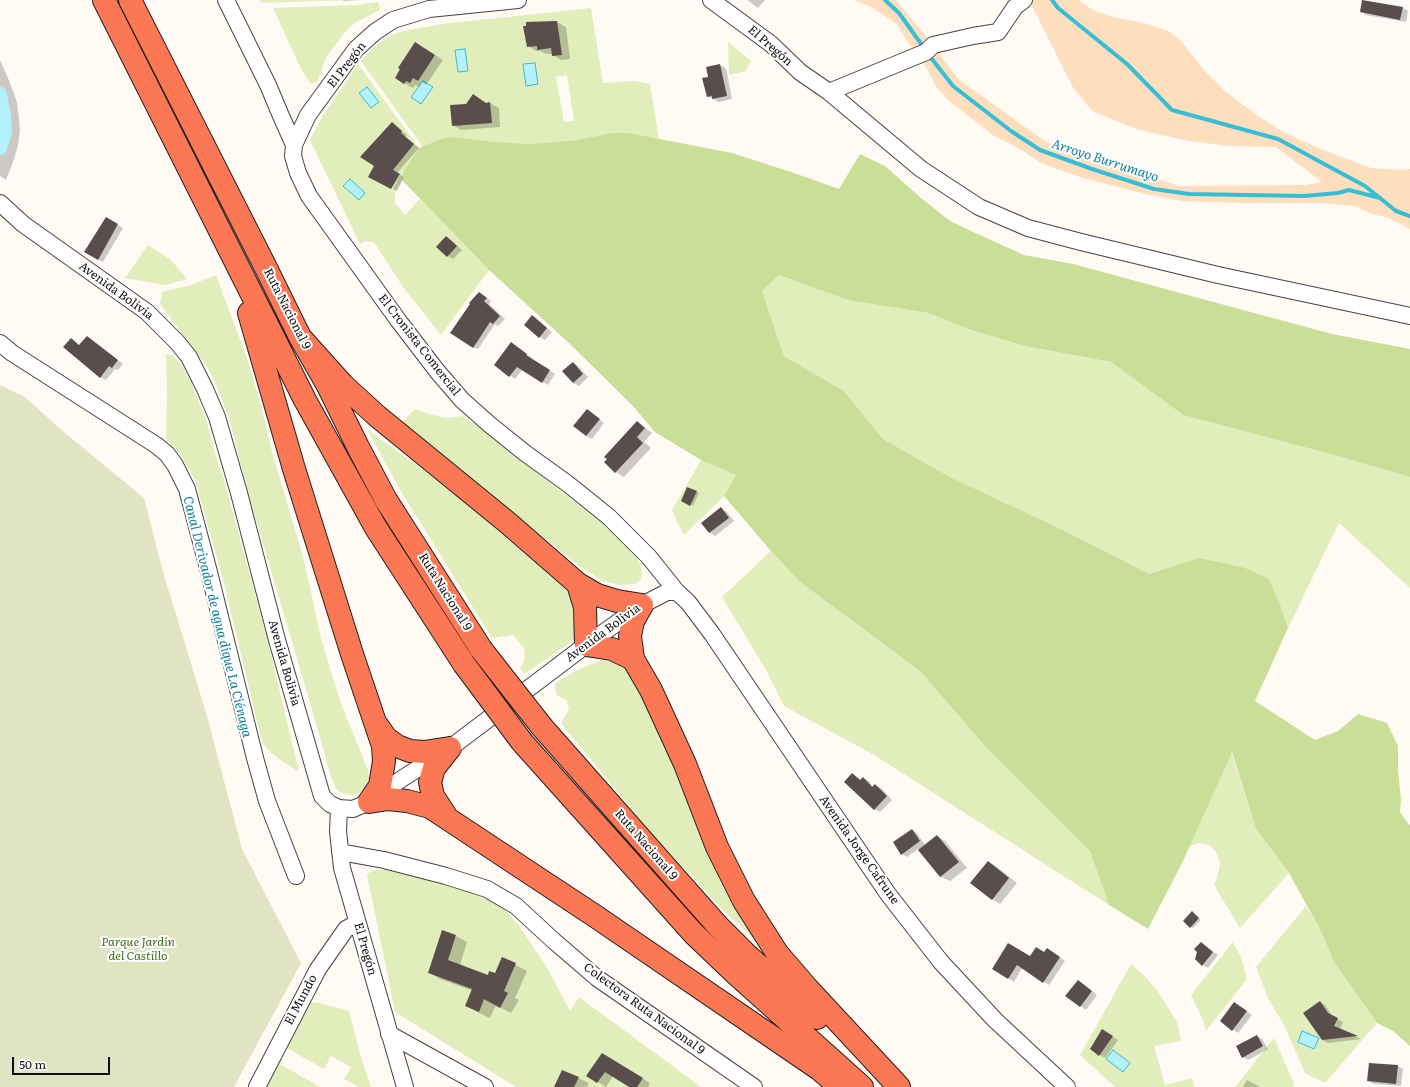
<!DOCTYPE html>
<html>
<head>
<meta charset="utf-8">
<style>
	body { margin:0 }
	#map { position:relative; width:1410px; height:1087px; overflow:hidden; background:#fffaf4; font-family:Literata,serif }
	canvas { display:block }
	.scale { position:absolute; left:12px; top:1057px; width:98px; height:18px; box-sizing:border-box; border:2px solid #101010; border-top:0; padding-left:5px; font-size:12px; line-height:14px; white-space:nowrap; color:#101010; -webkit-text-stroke:3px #fff; paint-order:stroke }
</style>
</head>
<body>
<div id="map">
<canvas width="1410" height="1087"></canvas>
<div class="scale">50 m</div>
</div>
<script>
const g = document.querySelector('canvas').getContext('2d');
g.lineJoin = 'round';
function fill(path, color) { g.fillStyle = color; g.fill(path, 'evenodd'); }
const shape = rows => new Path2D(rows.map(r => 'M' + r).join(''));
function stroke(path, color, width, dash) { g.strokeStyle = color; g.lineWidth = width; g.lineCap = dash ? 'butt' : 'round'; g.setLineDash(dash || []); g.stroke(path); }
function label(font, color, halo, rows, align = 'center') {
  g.font = font + ' Literata,serif'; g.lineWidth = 4; g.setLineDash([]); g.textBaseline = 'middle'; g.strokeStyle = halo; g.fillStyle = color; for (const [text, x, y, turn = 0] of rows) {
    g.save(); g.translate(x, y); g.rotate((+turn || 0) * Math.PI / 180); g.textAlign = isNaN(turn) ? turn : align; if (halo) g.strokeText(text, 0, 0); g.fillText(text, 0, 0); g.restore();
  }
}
fill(shape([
	[260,0,353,0,261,3],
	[378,2,380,10,356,22,345,32,327,56,317,82,311,84,302,71,273,8,358,5],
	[591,8,603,83,634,81,650,84,659,139,629,133,611,133,577,140,529,144,441,139,423,147,361,61,375,46,386,38,399,32,442,24],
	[567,75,574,121,564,122,556,77],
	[728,42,751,61,746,71,729,75],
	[358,64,419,148,403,172,402,180,395,192,395,203,405,215,420,199,489,270,441,335,403,287,374,242,365,241,360,244,310,140,322,117],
	[148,245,171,260,187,279,165,285,125,278],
	[216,275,247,358,262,408,272,452,304,560,321,638,329,665,341,704,368,770,369,777,368,784,364,790,358,793,351,795,344,794,337,790,331,777,318,730,251,503,229,418,214,380,204,362,160,304,162,292,188,286],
	[779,275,848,300,928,313,974,331,1025,346,1111,362,1183,415,1334,455,1410,477,1410,588,1339,523,1288,628,1280,604,1269,579,1199,558,1149,574,1065,531,950,477,883,439,844,391,784,356,762,291],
	[166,354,173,356,180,363,190,380,206,420,219,467,223,476,267,638,299,772,288,765,271,753,262,742,223,579,195,480,180,454,166,439,167,394],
	[415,409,432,415,448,418,463,416,487,432,507,450,609,528,636,556,642,569,641,579,635,584,619,585,603,581,582,568,401,424],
	[367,429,456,494,565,589,575,600,577,631,573,641,524,674,520,668,525,659,524,648,513,635,492,638,402,493],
	[701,460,736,475,724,496,684,535,677,522,672,510],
	[771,551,800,582,920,671,984,745,1090,851,1109,905,874,755,784,706,766,670,722,597],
	[604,659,625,666,660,725,693,816,722,886,763,947,727,914,645,826,561,723,569,709,566,700,556,695,555,683,579,669],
	[1231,752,1256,829,1289,873,1240,928,1214,885,1218,875,1220,863,1217,854,1210,845,1199,843,1189,846],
	[374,870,388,870,464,889,501,906,520,927,548,969,570,1011,579,997,701,1087,516,1087,395,1012,367,874],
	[1306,906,1321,931,1334,962,1377,1023,1325,1083,1305,1073,1284,1025,1268,998,1256,967],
	[1233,942,1241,957,1247,979,1206,1031,1203,1020,1191,995],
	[1131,964,1143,975,1157,990,1177,1022,1181,1041,1154,1046,1165,1085,1192,1078,1194,1087,1115,1087,1080,1055],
	[315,1002,349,1011,361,1057,371,1087,359,1087,344,1079,351,1067,331,1056,324,1069,285,1047,307,1004],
	[1274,1038,1294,1084,1293,1087,1235,1087],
	[278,1063,320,1087,265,1087]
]), '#e1edba');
fill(shape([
	[611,133,629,133,732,153,794,173,839,189,860,154,885,166,921,198,950,221,980,235,1024,255,1073,264,1332,334,1410,349,1410,477,1334,455,1183,415,1111,362,1025,346,974,331,928,313,848,300,779,275,762,291,784,356,844,391,883,439,950,477,1065,531,1149,574,1199,558,1245,568,1269,579,1280,604,1288,628,1255,701,1315,740,1338,731,1358,714,1387,723,1398,746,1398,770,1401,800,1400,812,1410,826,1410,1046,1393,1031,1377,1023,1334,962,1321,931,1289,873,1256,829,1232,752,1183,861,1148,929,1109,905,1090,851,984,745,920,671,800,582,771,551,724,496,736,475,701,460,655,432,633,406,570,344,489,270,402,180,403,172,419,148,441,139,451,137,495,142,529,144,577,140]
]), '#c9df98');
fill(shape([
	[854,0,896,0,933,45,958,79,1046,142,1179,186,1305,185,1322,182,1276,147,1228,146,1184,140,1136,129,1092,111,1072,86,1029,0,1078,0,1093,10,1113,17,1148,24,1170,32,1181,41,1204,70,1226,92,1261,118,1283,132,1323,150,1371,168,1400,170,1410,169,1410,229,1389,218,1372,214,1355,206,1322,203,1238,203,1182,201,1149,195,1080,177,1043,164,1018,148,994,136,948,100,936,87,926,67,907,41,897,24,873,8]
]), '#fedfbd');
fill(shape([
	[0,385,25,397,65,433,144,498,163,572,207,716,242,849,301,963,234,1087,0,1087]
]), '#e1e4c2');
const water = shape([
	[465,49,468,71,458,72,455,50,465,49],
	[535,63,538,84,526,86,523,64,535,63],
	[423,81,433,87,421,104,411,97,423,81],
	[367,87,379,102,371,108,359,93,367,87],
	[350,179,365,193,359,200,343,186,350,179],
	[1302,1031,1319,1038,1314,1049,1298,1042,1302,1031],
	[1113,1050,1130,1063,1123,1072,1106,1059,1113,1050]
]);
fill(water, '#b5f1fa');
stroke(water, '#37bdd5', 1);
fill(shape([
	[342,0,360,0,344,1],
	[747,0,765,0,758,8],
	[1403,8,1408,11,1406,22,1366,15,1361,12],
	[557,22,566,27,570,59,561,60,553,55,553,54,546,54,540,51,536,51,528,46],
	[424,48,443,60,426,85,422,82,419,87,415,85,413,88,404,83],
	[0,60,8,78,17,102,20,129,18,145,13,162,6,180,0,176],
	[720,65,726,68,732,99,719,102,708,96,709,78],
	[490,103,499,108,500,127,461,130,453,125,487,104],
	[392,123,407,135,405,137,419,148,397,173,375,165],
	[400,175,404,177,397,191,393,189],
	[106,218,123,228,103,262,85,252],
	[447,237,452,241,462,250,453,259,448,256],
	[480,293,491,301,489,304,505,319,498,326,495,324,478,349,473,347,471,304],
	[533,316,552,332,545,340,540,337],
	[87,337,123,364,118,370,115,369,106,380,100,377,71,340,80,346],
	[517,347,532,358,531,359,555,374,548,385,523,369,515,379,495,365],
	[573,363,578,366,588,377,579,386,573,383,563,372],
	[587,410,604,423,592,439,586,436],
	[637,422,652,433,644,442,651,448,624,477,616,472,605,462],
	[688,488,699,493,693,506,684,502],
	[721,509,727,512,734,521,715,536,709,532],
	[853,774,861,780,863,778,869,781,873,787,875,785,881,788,892,800,880,812,874,809],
	[912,830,917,833,925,845,937,836,945,841,967,868,950,881,941,877,918,849,907,857,902,854],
	[988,862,997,867,1017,883,1000,904,992,899],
	[1194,914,1201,920,1193,928,1191,927],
	[456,936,467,942,460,965,488,976,495,974,502,958,527,971,515,998,519,1000,511,1013,496,1005,490,1018,477,1012,466,1005,473,991,440,979,429,972],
	[1201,943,1218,955,1208,968,1203,965],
	[1053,952,1065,961,1049,985,1022,968,1014,982,993,969,1044,953],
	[1083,984,1097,995,1086,1010,1067,996],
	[1320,1002,1325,1005,1333,1017,1343,1022,1340,1029,1361,1039,1328,1043,1322,1040],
	[1240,1006,1252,1015,1238,1033,1221,1021],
	[1108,1034,1118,1040,1105,1058,1091,1049],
	[1257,1036,1262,1039,1268,1049,1248,1060,1243,1057],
	[611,1059,650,1083,648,1087,631,1087,613,1076,606,1087,588,1076],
	[1397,1066,1403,1069,1401,1086,1374,1084,1368,1081],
	[562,1071,589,1083,587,1087,555,1087],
	[1247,1080,1260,1087,1243,1087]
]), '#0003');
stroke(shape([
	[885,0,899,13,924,48],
	[1052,0,1058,8,1127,64,1172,110,1278,139,1365,186,1396,211,1410,216],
	[928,54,953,86,1011,131,1040,150,1092,169,1154,189,1189,194,1304,196,1338,193,1349,190,1380,198]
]), '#37bdd5', 4);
stroke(shape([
	[0,94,4,116,5,133,0,148]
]), '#b5f1fa', 14);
fill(shape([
	[1362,0,1403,7,1400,20,1360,12],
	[557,21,562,55,552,56,551,48,537,50,537,46,527,47,523,26,526,26,526,22],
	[415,42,435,55,418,81,413,78,410,83,406,81,404,84,395,78,400,69,398,68],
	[720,64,727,96,712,99,712,96,707,97,702,78,708,77,706,67],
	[473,94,486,103,490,102,492,123,452,126,450,105,466,104],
	[392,122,402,131,401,133,414,144,393,170,400,174,391,189,368,177,374,166,360,157],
	[106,217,118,224,98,260,84,252],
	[446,236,457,246,447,257,436,247],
	[479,292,487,298,484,301,500,316,493,324,490,322,473,348,450,333,470,304,469,303],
	[532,315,547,328,539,338,524,325],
	[87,336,118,360,112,368,109,366,100,378,63,347,71,338,79,345],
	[511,342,527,354,526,355,550,370,542,383,517,367,509,377,494,365],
	[573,362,583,374,573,383,562,371],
	[587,409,600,419,586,436,573,426],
	[637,421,645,428,637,437,643,443,615,473,604,462,607,459,604,457],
	[687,487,697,491,690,506,681,501],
	[721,507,729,518,709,533,701,523],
	[852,773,860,780,863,777,872,787,875,784,887,796,874,810,844,782],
	[912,829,920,841,901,855,893,842],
	[937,835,959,862,940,877,918,850],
	[988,861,1009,878,992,900,970,883],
	[1192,911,1199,918,1190,928,1183,921],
	[442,930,456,935,448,960,488,975,489,971,495,973,502,957,516,963,504,991,508,993,500,1008,484,999,479,1012,465,1006,472,989,428,973],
	[1201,942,1213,952,1202,966,1195,959,1197,952,1194,949],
	[1008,943,1030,956,1036,947,1044,952,1047,948,1060,957,1043,983,1017,965,1008,979,992,969],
	[1078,980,1092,991,1080,1007,1065,996],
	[1320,1001,1328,1013,1338,1018,1334,1026,1358,1036,1322,1040,1303,1013],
	[1234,1002,1247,1011,1232,1031,1220,1021],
	[1102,1029,1113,1036,1099,1056,1090,1049],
	[1257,1035,1263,1046,1242,1058,1236,1046],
	[602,1053,643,1078,637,1087,629,1087,605,1072,597,1083,586,1076],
	[1369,1063,1398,1065,1396,1084,1367,1081],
	[562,1070,579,1077,574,1087,554,1087]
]), '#5a4e4c');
const minor = shape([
	[226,0,268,85,281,116,294,145],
	[518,0,429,9,393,20,375,32,356,49,308,115,294,145,293,156,298,173,309,196,398,320,437,371,462,400,489,424,525,453,568,484,609,517,649,557,677,592,688,602,712,634,888,894,941,962,995,1020,1067,1087],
	[711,0,771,44,800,72,829,92,921,169,979,207,1028,228,1081,242,1218,275,1410,316],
	[829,92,926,52,933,45,973,36,998,32,1015,7,1024,0],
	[0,203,23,224,147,312,177,342,189,357,205,389,217,417,239,493,277,640,322,796,330,804,339,808,353,809,369,802,403,778,450,748,586,645,642,605,667,592,677,592],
	[0,343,12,353,156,445,167,454,175,465,187,489,209,572,255,758,267,801,296,876],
	[339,808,338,831,342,868,405,1087],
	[340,852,384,860,446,876,487,889,516,906,554,941,597,978,754,1087],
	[389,1034,485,1087],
	[257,1087,318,969,346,929,357,923]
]);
const highway = shape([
	[104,0,305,400,376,528,464,664],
	[130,0,265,266,300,337,327,384,358,447,386,500,481,649],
	[249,313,294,469,352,654,383,746,384,761,380,786,369,802],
	[300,337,343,385,377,416,508,523,578,584,585,607,586,645,612,649,633,659,651,690,685,764,717,847,744,901,777,953,808,989,899,1087],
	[578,584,597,595,617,601,642,605,633,621,630,636,633,659],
	[377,725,386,738,397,746,410,751,424,752,450,748],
	[542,727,717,925,747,955,817,1018],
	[522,742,694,934,736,974,862,1087],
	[369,802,388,799,407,801,430,807,595,916,819,1069,840,1087],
	[446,816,433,796,430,782,434,768,450,748]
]);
stroke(minor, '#434343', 18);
stroke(highway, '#212121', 24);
stroke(minor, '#fff', 16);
stroke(highway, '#fc7855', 22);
const highwayBridge = shape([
	[481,649,542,727],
	[464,664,522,742]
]);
stroke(highwayBridge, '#212121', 24, []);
stroke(highwayBridge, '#fc7855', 22);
label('12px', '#101010', '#fff', [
	["El Pregón",770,46,41],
	["El Pregón",347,65,-52],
	["Avenida Bolivia",116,291,36],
	["Ruta Nacional 9",287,309,63],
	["El Cronista Comercial",419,345,52],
	["Ruta Nacional 9",445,592,58],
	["Avenida Bolivia",603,633,-36],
	["Avenida Bolivia",284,663,74],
	["Ruta Nacional 9",646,845,49],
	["Avenida Jorge Cafrune",859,850,55],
	["El Pregón",365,949,74],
	["El Mundo",301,1000,-62],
	["Colectora Ruta Nacional 9",644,1009,36]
]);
label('italic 12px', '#406d1b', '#fff', [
	["Parque Jardín",138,942],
	["del Castillo",138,956]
]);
label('italic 13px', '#10819c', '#fff', [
	["Arroyo Burrumayo",1105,161,18],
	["Canal Derivador de agua dique La Ciénaga",217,617,76]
]);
</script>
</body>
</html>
